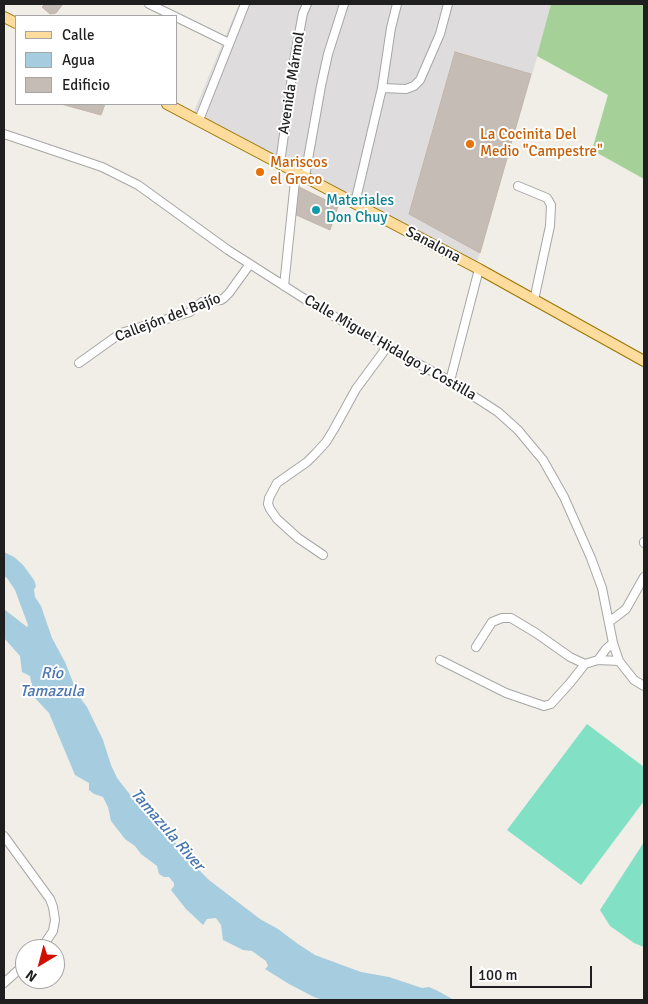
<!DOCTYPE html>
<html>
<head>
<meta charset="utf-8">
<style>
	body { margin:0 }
	#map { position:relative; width:648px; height:1004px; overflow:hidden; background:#f0eee6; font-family:Signika,sans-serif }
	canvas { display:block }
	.frame { position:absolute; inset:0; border:5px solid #1f1f1f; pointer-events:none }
	.legend { position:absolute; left:15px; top:15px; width:162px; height:90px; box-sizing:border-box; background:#fff; border:1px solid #a5a5a5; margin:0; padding:6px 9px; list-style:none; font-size:15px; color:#1f1f1f }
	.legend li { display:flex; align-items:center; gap:10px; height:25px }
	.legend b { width:25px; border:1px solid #a5a5a5 }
	.north { position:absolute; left:15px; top:939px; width:50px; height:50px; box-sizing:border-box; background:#fff; border:1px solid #a5a5a5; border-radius:50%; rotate:217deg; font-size:14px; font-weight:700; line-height:20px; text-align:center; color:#1f1f1f }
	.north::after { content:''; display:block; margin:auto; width:18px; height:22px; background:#cf1000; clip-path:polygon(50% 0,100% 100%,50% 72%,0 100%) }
	.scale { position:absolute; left:470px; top:966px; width:122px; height:22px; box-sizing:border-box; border:2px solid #1f1f1f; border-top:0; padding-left:6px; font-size:15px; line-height:18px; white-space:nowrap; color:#1f1f1f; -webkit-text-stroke:4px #fff; paint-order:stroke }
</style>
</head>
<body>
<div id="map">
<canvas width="648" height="1004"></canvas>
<div class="frame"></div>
<ul class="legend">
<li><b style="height:6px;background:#fedc9d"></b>Calle</li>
<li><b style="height:14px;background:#a5cddf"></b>Agua</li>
<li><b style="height:14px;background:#c5bdb5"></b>Edificio</li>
</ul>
<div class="north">N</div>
<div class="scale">100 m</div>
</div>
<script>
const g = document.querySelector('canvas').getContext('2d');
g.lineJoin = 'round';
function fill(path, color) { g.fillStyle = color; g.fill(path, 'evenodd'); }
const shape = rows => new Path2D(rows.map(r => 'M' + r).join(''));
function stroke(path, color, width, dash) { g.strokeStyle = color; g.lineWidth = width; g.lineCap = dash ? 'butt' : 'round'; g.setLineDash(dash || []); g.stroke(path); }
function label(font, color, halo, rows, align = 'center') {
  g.font = font + ' Signika,sans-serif'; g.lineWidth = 4; g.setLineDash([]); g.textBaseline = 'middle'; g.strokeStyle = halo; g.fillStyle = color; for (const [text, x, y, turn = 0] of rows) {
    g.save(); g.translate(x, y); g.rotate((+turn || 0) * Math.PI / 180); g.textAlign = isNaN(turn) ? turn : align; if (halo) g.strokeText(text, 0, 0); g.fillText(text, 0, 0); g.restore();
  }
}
fill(shape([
	[239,4,551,4,540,47,476,265,193,114]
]), '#dedcdc');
fill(shape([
	[551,4,644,4,644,179,592,150,608,95,537,56]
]), '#a5d199');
fill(shape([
	[587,724,644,767,644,801,581,885,507,830],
	[644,842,644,947,634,943,610,926,600,910]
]), '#82e1c4');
fill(shape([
	[4,552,14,557,23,565,34,580,36,586,34,590,35,597,41,606,52,638,65,662,78,695,87,707,103,740,111,765,117,778,143,811,187,854,199,870,209,880,260,919,278,929,298,944,315,955,361,972,389,977,422,988,429,987,438,991,454,1000,323,1000,314,997,289,984,265,969,268,966,266,961,252,951,243,950,223,940,221,925,216,918,207,919,203,925,186,909,171,890,174,886,174,883,169,877,164,877,159,874,157,866,141,854,135,846,125,839,111,821,108,807,103,797,94,794,89,790,89,783,75,775,49,713,34,697,30,676,22,672,20,656,4,638,4,609,27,627,28,625,15,590,7,578,4,576]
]), '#a5cddf');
const building = shape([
	[45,4,63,4,56,13,50,14,42,7,45,4],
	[455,52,531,74,480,253,409,214,455,52],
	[61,104,105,104,101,115,61,104],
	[297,186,338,206,330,230,294,214,297,186]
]);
fill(building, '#c5bdb5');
stroke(building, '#c3b5a7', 1);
const minor = shape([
	[149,4,174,16],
	[176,17,229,43],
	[382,88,406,89,414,86,420,80,440,34,448,4],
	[199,120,245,4],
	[4,134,102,167,138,185,228,250,311,303,387,347,450,381,498,412,518,430,543,460,564,497,591,558,602,588,613,643,619,661,634,680,644,686],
	[280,163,295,55,303,13,307,4],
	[305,176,321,86,328,54,344,4],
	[518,186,547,198,551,205,550,226,534,300],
	[355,203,382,88,391,28,397,4],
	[284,286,296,171],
	[79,363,121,333,190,312,202,302,221,300,224,298,229,293,250,264],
	[450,381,479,269],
	[644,542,644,543],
	[323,555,298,538,277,519,270,509,268,504,269,498,277,483,307,462,316,453,326,442,334,429,356,389,387,347],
	[609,622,626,609,644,577],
	[476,647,492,622,502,618,511,618,536,633,570,657,585,664,598,660,619,661],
	[440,660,506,693,544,706,551,704,570,683,585,664],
	[598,660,606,649,613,643],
	[4,836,50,899,53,907,55,920,53,931,41,949],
	[4,983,25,964]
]);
const major = shape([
	[4,17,16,23],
	[167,104,479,269,644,361]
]);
stroke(minor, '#a6a6a6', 10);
stroke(major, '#9b7400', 12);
stroke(minor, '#fff', 8);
stroke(major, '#fedc9d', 10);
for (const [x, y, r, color] of [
	[470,144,5,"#e8710a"],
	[260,172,5,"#e8710a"],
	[316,210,5,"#0f9aa8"]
]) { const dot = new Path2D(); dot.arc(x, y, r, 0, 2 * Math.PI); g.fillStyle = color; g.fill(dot); stroke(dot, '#fff', 2); }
label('15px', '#1f1f1f', '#fff', [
	["Avenida Mármol",292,83,-81],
	["Sanalona",433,245,28],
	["Callejón del Bajío",168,318,-21],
	["Calle Miguel Hidalgo y Costilla",390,348,30]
]);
label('15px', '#c56008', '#fff', [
	["La Cocinita Del",480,135],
	["Medio \"Campestre\"",480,152],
	["Mariscos",270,163],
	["el Greco",270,180]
], 'left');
label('15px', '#0d838f', '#fff', [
	["Materiales",326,201],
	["Don Chuy",326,218]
], 'left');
label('italic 16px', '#4975b2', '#fff', [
	["Río",52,674],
	["Tamazula",52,692],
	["Tamazula River",167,830,49]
]);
</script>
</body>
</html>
